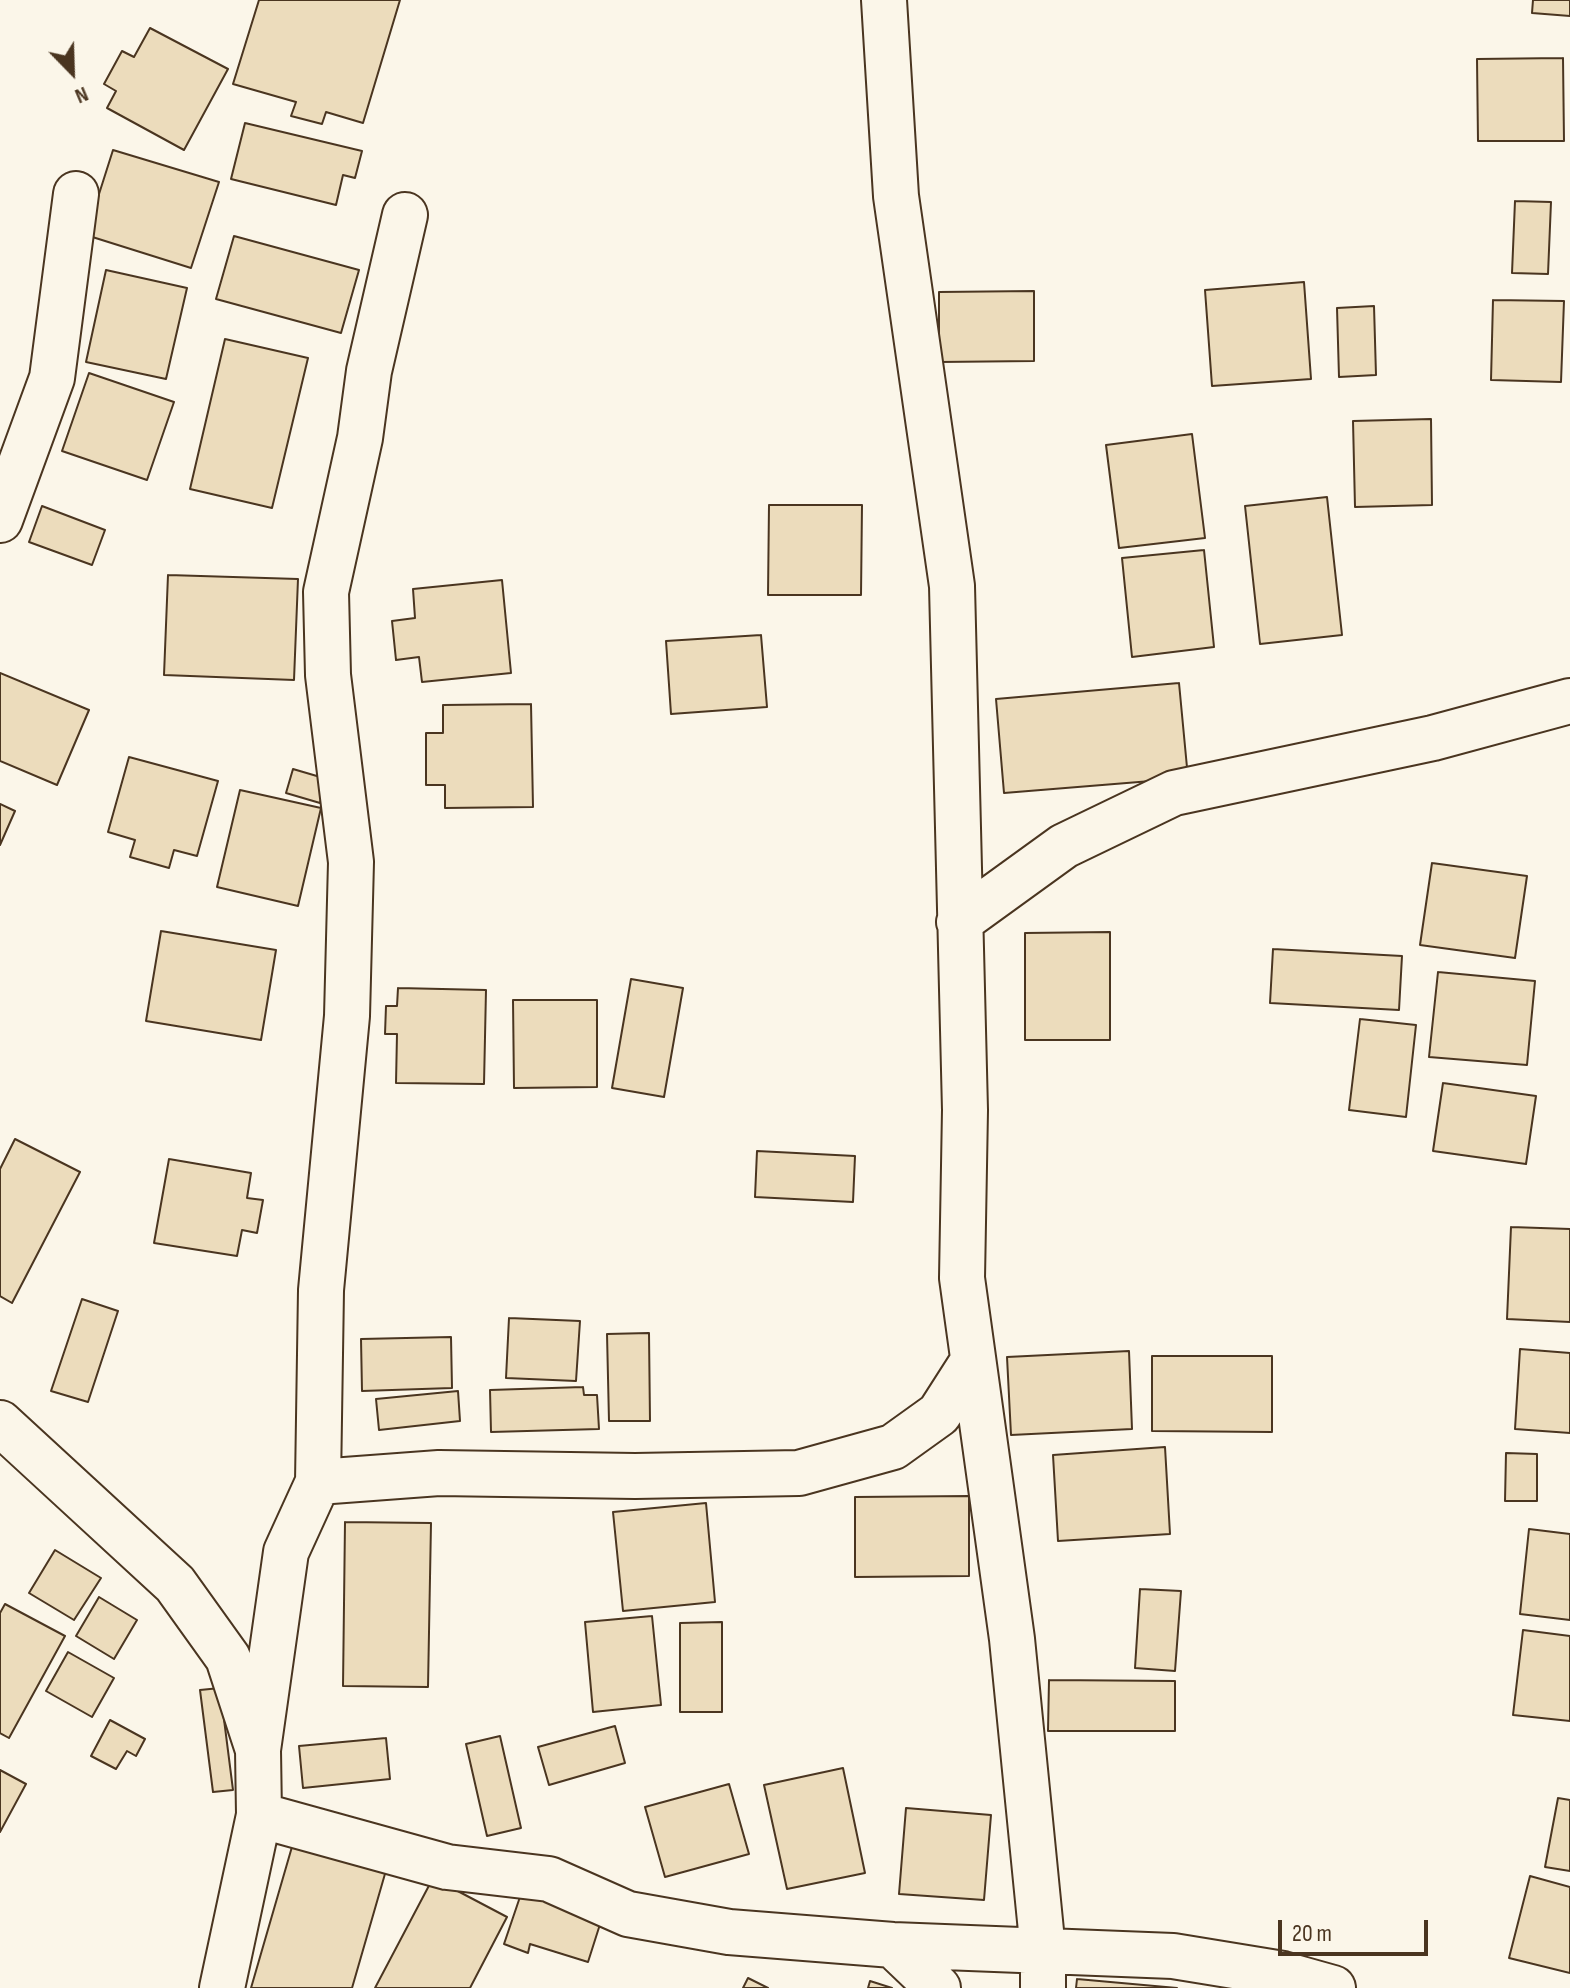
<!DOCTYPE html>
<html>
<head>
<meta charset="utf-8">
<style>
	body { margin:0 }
	#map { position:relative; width:1570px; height:1988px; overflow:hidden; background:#fbf6e9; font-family:"Sofia Sans Condensed",sans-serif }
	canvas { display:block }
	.north { position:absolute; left:32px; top:32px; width:80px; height:80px; -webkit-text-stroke:6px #fbf6e9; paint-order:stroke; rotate:157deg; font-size:22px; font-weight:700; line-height:32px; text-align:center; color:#4a3520 }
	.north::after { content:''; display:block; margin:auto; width:28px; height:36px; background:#4a3520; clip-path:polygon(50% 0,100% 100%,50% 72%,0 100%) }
	.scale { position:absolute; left:1278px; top:1920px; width:150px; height:36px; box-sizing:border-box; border:4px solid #4a3520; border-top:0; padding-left:10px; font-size:24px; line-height:28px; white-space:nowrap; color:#4a3520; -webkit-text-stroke:6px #fbf6e9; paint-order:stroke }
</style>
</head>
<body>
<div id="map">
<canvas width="1570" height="1988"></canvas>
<div class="north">N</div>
<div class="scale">20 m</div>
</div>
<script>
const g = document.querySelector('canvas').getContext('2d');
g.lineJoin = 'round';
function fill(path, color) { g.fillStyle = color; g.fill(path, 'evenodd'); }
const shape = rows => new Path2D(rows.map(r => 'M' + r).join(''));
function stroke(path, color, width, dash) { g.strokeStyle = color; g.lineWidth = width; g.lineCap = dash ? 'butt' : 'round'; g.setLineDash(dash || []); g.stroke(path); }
const building = shape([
	[259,0,400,0,363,123,326,112,322,124,291,116,296,102,233,84,259,0],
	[1533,0,1570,0,1570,16,1532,13,1533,0],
	[150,28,228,69,184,150,107,108,116,91,104,84,122,51,134,57,150,28],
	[1563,58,1564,141,1478,141,1477,59,1563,58],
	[245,123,362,151,355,178,343,175,336,205,231,179,245,123],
	[113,150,219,182,191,268,86,235,113,150],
	[1515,201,1551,202,1548,274,1512,273,1515,201],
	[234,236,359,270,341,333,216,299,234,236],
	[106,270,187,288,166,379,86,362,106,270],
	[1304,282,1311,379,1212,386,1205,290,1304,282],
	[1034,291,1034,361,939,362,939,292,1034,291],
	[1493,300,1564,301,1561,382,1491,380,1493,300],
	[1374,306,1376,375,1339,377,1337,308,1374,306],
	[225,339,308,358,272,508,190,489,225,339],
	[89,373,174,402,147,480,62,451,89,373],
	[1431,419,1432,505,1355,507,1353,421,1431,419],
	[1192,434,1205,538,1119,548,1106,445,1192,434],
	[1327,497,1342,635,1260,644,1245,506,1327,497],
	[769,505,862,505,861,595,768,595,769,505],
	[42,506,105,530,92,565,29,542,42,506],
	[1204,550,1214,647,1132,657,1122,558,1204,550],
	[168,575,298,579,294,680,164,675,168,575],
	[502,580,511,673,422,682,419,657,396,660,392,621,415,618,413,589,502,580],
	[761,635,767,707,671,714,666,641,761,635],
	[0,673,89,710,57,785,0,761,0,673],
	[1179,683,1188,778,1004,793,996,699,1179,683],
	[531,704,533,807,445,808,445,785,426,785,426,733,443,733,443,705,531,704],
	[129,757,218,781,197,856,174,850,169,868,130,857,135,840,108,832,129,757],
	[293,769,327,779,320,803,286,793,293,769],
	[240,790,321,808,298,906,217,887,240,790],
	[0,804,15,811,0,845,0,804],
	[1432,863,1527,876,1515,958,1420,945,1432,863],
	[161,931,276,950,261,1040,146,1021,161,931],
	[1110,932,1110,1040,1025,1040,1025,933,1110,932],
	[1273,949,1402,956,1399,1010,1270,1003,1273,949],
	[1438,972,1535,981,1527,1065,1429,1057,1438,972],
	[631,979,683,988,664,1097,612,1088,631,979],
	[398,988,486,990,484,1084,396,1083,397,1034,385,1034,386,1006,397,1006,398,988],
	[513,1000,597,1000,597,1087,514,1088,513,1000],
	[1360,1019,1416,1025,1406,1117,1349,1110,1360,1019],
	[1443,1083,1536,1096,1526,1164,1433,1151,1443,1083],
	[15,1139,80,1172,12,1303,0,1296,0,1169,15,1139],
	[757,1151,855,1156,853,1202,755,1197,757,1151],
	[169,1159,251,1173,247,1198,263,1200,257,1233,242,1230,237,1256,154,1243,169,1159],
	[1511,1227,1570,1229,1570,1322,1507,1319,1511,1227],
	[82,1299,118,1311,88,1402,51,1391,82,1299],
	[509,1318,580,1321,576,1381,506,1378,509,1318],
	[649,1333,650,1421,609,1421,607,1334,649,1333],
	[451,1337,452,1388,362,1391,361,1339,451,1337],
	[1520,1349,1570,1353,1570,1433,1515,1429,1520,1349],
	[1129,1351,1132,1429,1011,1435,1007,1357,1129,1351],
	[1152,1356,1272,1356,1272,1432,1152,1431,1152,1356],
	[583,1387,584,1395,597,1395,599,1429,491,1432,490,1390,583,1387],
	[458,1391,460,1421,379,1430,376,1399,458,1391],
	[1165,1447,1170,1534,1058,1541,1053,1455,1165,1447],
	[1506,1453,1537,1454,1537,1501,1505,1501,1506,1453],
	[969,1496,969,1576,855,1577,855,1497,969,1496],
	[706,1503,715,1602,623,1611,613,1512,706,1503],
	[345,1522,431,1523,428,1687,343,1686,345,1522],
	[1529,1529,1570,1534,1570,1620,1520,1614,1529,1529],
	[55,1550,101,1578,74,1620,29,1593,55,1550],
	[1140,1589,1181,1591,1175,1671,1135,1668,1140,1589],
	[99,1597,137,1620,114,1659,76,1636,99,1597],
	[5,1604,65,1636,9,1738,0,1733,0,1613,5,1604],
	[652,1616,661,1705,593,1712,585,1622,652,1616],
	[722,1622,722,1712,680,1712,680,1623,722,1622],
	[1523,1630,1570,1636,1570,1721,1513,1715,1523,1630],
	[68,1652,114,1678,92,1717,46,1691,68,1652],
	[1049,1680,1175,1681,1175,1731,1048,1731,1049,1680],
	[220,1688,233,1790,213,1792,200,1690,220,1688],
	[110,1720,145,1739,136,1756,127,1751,116,1769,91,1756,110,1720],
	[615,1726,625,1763,549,1785,538,1747,615,1726],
	[500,1736,521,1828,487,1836,466,1744,500,1736],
	[386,1738,390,1779,303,1788,299,1746,386,1738],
	[843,1768,865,1873,787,1889,764,1785,843,1768],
	[0,1770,26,1784,0,1832,0,1770],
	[729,1784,749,1854,665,1877,645,1807,729,1784],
	[1558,1798,1570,1800,1570,1871,1545,1867,1558,1798],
	[906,1808,991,1815,984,1900,899,1894,906,1808],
	[296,1833,389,1860,352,1988,251,1988,296,1833],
	[1530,1876,1570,1887,1570,1973,1509,1958,1530,1876],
	[433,1878,507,1917,470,1988,375,1988,433,1878],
	[522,1891,602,1918,588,1962,530,1944,528,1953,504,1944,522,1891],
	[748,1978,768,1988,743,1988,748,1978],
	[1077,1979,1177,1988,1076,1988,1077,1979],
	[870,1981,892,1988,868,1988,870,1981]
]);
fill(building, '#ecdcbc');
stroke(building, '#4a3520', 2);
const minor = shape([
	[884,0,896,196,952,586,965,1110,962,1278,1012,1639,1043,1951,1043,1988],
	[0,520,52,378,76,194],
	[959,922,1064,846,1174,793,1433,738,1570,701],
	[0,1423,175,1584,228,1658,258,1750,259,1815,222,1988],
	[318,1482,439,1473,635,1476,799,1473,893,1447,939,1414,971,1364],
	[258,1750,286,1552,318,1482,321,1290,347,1016,351,862,328,675,326,592,360,438,369,371,405,215],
	[259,1815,447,1867,549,1879,628,1914,729,1932,893,1945,1173,1956,1283,1974,1333,1988],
	[893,1945,938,1988]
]);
stroke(minor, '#4a3520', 48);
stroke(minor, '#fbf6e9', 44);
</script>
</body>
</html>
